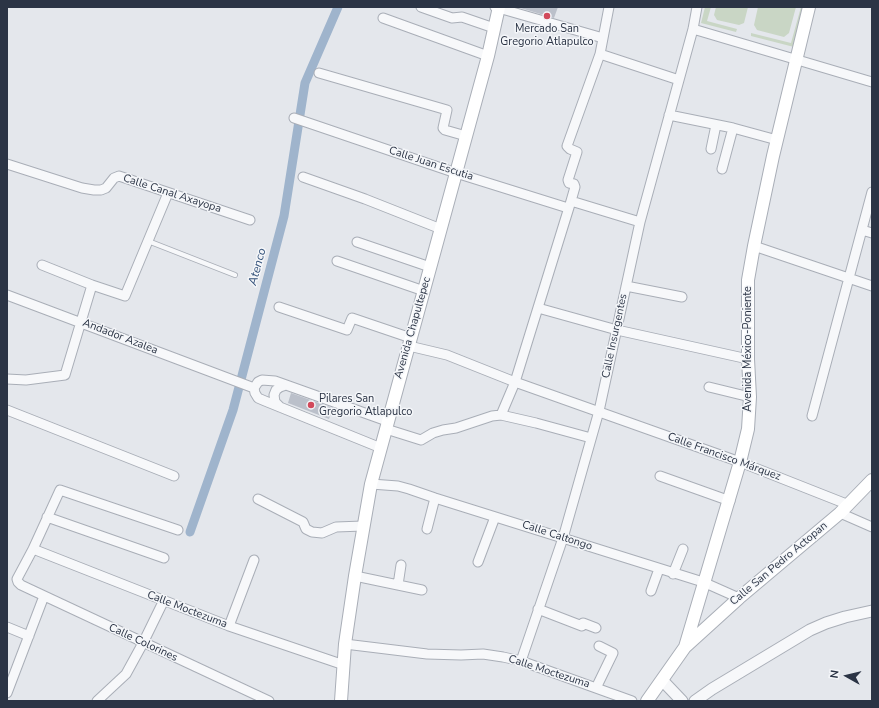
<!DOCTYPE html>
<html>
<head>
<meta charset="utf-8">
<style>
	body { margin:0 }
	#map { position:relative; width:879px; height:708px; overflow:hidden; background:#e4e7ec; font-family:"Nunito Sans",sans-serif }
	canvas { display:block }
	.frame { position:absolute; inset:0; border:8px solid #2b3445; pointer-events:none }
	.north { position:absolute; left:827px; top:656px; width:40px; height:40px; -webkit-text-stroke:3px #f4f6f9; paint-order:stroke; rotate:278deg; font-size:11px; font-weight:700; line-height:16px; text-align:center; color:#2b3445 }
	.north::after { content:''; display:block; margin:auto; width:14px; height:18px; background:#2b3445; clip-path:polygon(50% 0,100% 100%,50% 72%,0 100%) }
</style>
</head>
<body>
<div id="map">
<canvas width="879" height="708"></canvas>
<div class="frame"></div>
<div class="north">N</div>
</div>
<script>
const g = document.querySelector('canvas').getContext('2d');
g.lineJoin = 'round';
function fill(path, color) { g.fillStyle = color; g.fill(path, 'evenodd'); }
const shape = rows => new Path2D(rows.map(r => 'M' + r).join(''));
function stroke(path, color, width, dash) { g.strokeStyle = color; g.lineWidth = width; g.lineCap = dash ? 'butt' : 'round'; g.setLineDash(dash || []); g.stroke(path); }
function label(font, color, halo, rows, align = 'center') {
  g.font = font + ' "Nunito Sans",sans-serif'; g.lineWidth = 3; g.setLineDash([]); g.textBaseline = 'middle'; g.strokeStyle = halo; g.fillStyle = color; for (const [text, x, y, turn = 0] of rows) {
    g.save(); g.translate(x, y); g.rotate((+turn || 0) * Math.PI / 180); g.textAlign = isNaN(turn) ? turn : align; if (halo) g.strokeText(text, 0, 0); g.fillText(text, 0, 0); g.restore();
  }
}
fill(shape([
	[705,7,711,7,707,21,737,29,736,32,701,23],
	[716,7,748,7,744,23,739,25,717,20,714,15],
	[758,7,796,7,789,33,784,37,757,30,754,25],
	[801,7,804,7,794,47,751,36,751,33,791,43]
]), '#c9d6c5');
stroke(shape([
	[190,532,233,410,284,216,305,83,338,7]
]), '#9fb4cc', 9);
fill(shape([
	[517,7,558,7,554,18],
	[291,393,333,408,329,419,288,403]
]), '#bbc0ca');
const service = shape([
	[148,241,235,275]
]);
const minor = shape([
	[421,7,452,18,462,17,494,28],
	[495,7,603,38],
	[383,18,488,56],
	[693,29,872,82],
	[600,54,679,80],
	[319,73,447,110,443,128,445,130,466,136],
	[669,115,733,128,777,140],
	[294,118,456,173,568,208],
	[711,149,716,125],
	[7,164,82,188,94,190,101,190,106,188,114,178,119,176,250,220],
	[722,169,733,128],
	[303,177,365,199,441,229],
	[571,201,575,187,574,184,569,183,568,180,577,152,570,149,567,146,600,54,609,7],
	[640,222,571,201,515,382,740,462,849,505],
	[862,230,872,233],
	[357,242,430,267],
	[754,246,872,286],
	[337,261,424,291],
	[42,265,92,285,125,296,168,193],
	[626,286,682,297],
	[7,295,254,388],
	[279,307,347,330,352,318,411,338],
	[538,308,617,330,748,359],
	[409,346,447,355,515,382,501,415],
	[7,379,26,380,65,375,92,285],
	[709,387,750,397],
	[254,388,258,382,262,380,275,381,387,421],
	[254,388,255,393,258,398,265,401,381,448],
	[280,407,275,402,274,395,276,390,280,387,286,385],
	[7,410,174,476],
	[812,416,872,192],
	[386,429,421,440,433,433,443,430,456,428,492,416,501,415,536,423,591,438],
	[660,476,730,501],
	[371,484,398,486,409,489,435,498,703,582,739,598],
	[258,499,303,522,306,529,312,532,322,533,336,527,363,526],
	[840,513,872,527],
	[47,517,164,558],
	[427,529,435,498],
	[178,530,60,490,33,549,17,579,18,582,21,585,269,701],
	[33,549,229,626,344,665],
	[478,562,495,517],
	[401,565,398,585,422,590],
	[673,574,683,549],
	[355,576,398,585],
	[651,591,659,569],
	[538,609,582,626,583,623,596,628],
	[229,626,254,560],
	[7,627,29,636],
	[345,644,427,654,461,655,483,654,503,657,521,661,632,701],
	[521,661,563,538,599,411,640,222,693,29,697,7],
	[596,688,613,653,599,646],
	[7,693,44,596],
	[97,701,126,674,143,643,164,600]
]);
const tertiary = shape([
	[662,680,682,701],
	[695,701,712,689,810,630,826,623,845,617,872,611]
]);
const secondary = shape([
	[685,647,739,598,840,513,872,480],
	[341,701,345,644,355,576,371,484,488,56,499,7],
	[647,701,685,647,740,462,748,429,750,397,748,359,748,280,754,246,773,156,809,7]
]);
stroke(service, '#a9aeb7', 6);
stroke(minor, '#a9aeb7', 11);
stroke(tertiary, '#a9aeb7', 13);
stroke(secondary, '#a9aeb7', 14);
stroke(service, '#f7f8fa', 4.5);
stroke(minor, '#f7f8fa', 9);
stroke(tertiary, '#f7f8fa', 11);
stroke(secondary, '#fff', 12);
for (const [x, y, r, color] of [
	[547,16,4,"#d1495b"],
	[311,405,4,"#d1495b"]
]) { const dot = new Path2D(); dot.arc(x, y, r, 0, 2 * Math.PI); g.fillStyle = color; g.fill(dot); stroke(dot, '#f4f6f9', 1.5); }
label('11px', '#2b3445', '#f4f6f9', [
	["Mercado San",547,29],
	["Gregorio Atlapulco",547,42],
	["Pilares San",319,399,"left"],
	["Gregorio Atlapulco",319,412,"left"]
]);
label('11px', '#2b3445', '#f4f6f9', [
	["Calle Juan Escutia",431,164,18],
	["Calle Canal Axayopa",172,194,18],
	["Avenida Chapultepec",413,328,-74],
	["Calle Insurgentes",615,336,-78],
	["Andador Azalea",120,337,21],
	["Avenida México-Poniente",748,349,-90],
	["Calle Francisco Márquez",724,457,20],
	["Calle Caltongo",557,536,18],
	["Calle San Pedro Actopan",779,564,-40],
	["Calle Moctezuma",187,610,21],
	["Calle Colorines",143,643,25],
	["Calle Moctezuma",549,672,18]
]);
label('italic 12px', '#34527a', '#f4f6f9', [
	["Atenco",258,267,-75]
]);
</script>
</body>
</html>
